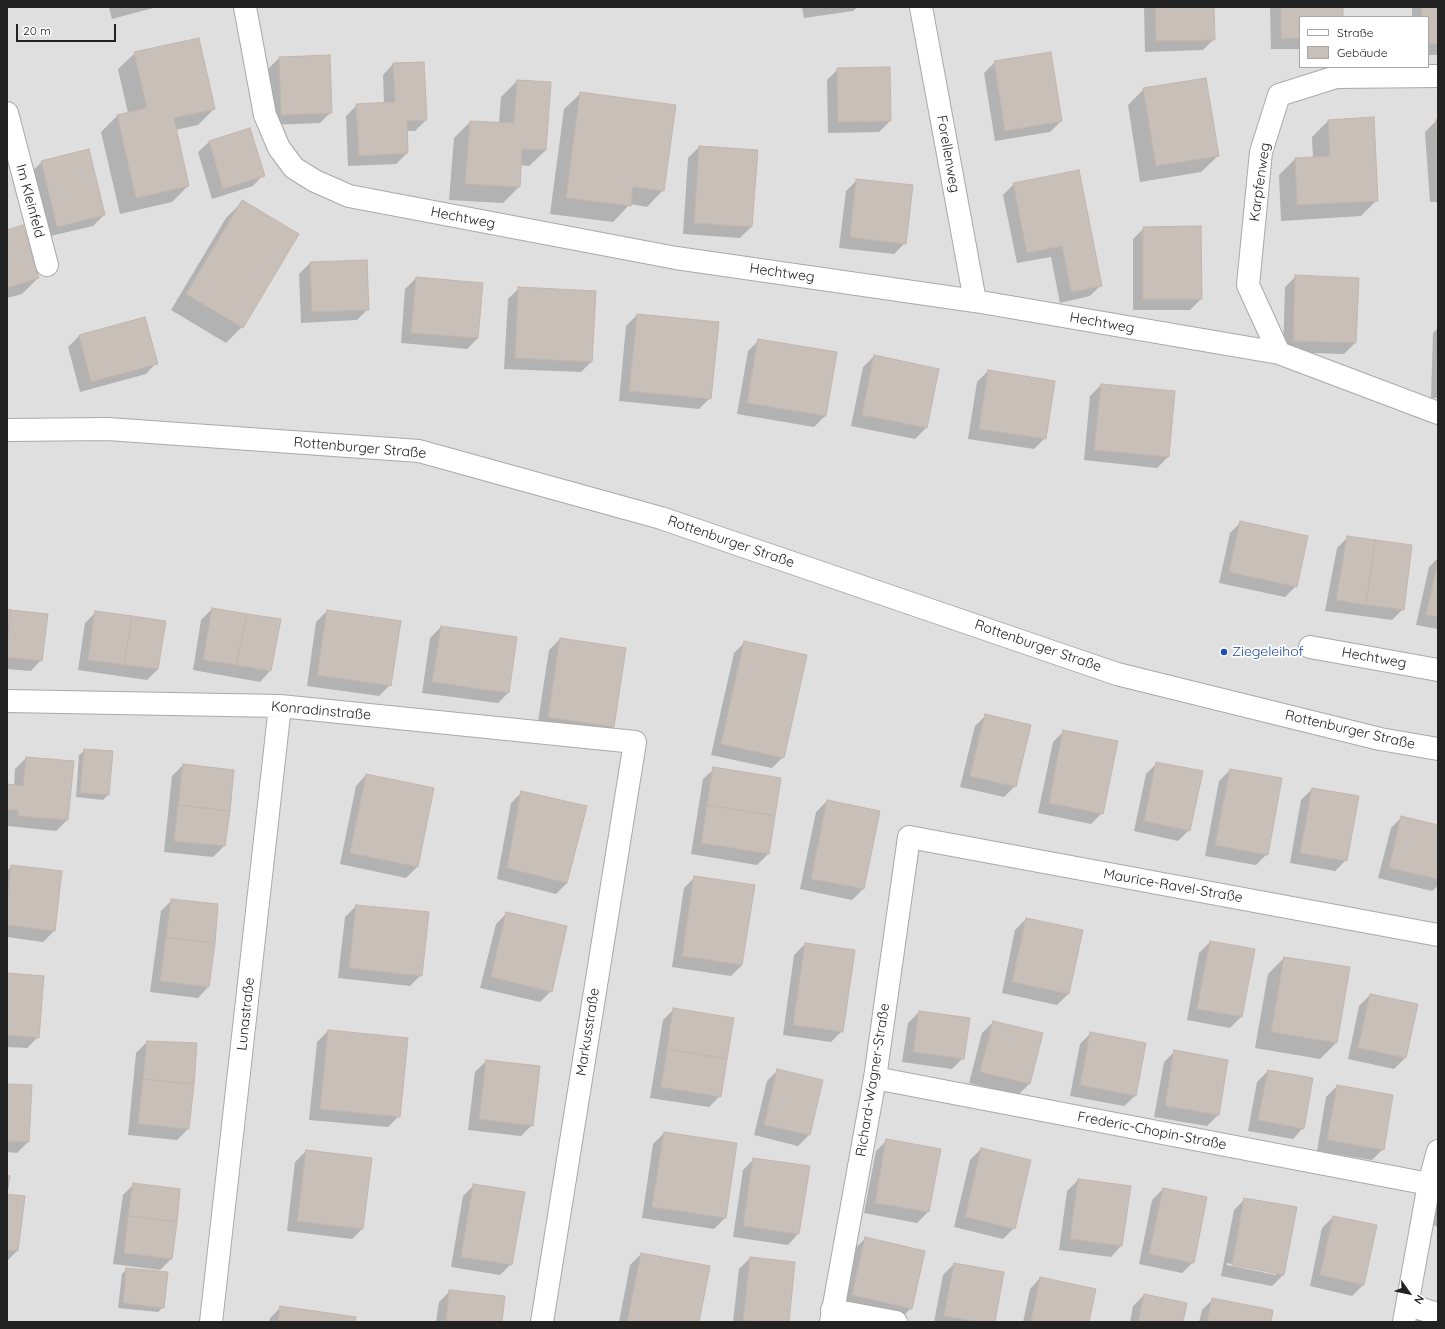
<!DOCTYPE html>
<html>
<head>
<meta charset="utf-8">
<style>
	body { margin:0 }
	#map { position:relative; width:1445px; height:1329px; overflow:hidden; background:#f2efe9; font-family:Quicksand,sans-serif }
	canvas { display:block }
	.frame { position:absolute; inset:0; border:8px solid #222; pointer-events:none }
	.legend { position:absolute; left:1299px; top:16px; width:130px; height:52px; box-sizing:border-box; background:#fff; border:1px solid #a7a7a7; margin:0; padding:5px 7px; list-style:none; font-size:12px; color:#222 }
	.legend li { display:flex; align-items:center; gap:8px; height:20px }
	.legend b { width:20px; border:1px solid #a7a7a7 }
	.north { position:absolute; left:1389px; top:1273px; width:40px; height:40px; -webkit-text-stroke:3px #fff; paint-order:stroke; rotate:123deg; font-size:11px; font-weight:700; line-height:16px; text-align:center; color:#222 }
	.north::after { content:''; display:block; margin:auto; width:14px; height:18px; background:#222; clip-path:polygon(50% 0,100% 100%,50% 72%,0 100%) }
	.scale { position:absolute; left:16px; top:24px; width:100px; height:18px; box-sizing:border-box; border:2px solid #222; border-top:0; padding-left:5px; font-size:12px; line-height:14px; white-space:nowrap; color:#222; -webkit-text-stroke:3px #fff; paint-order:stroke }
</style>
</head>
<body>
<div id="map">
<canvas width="1445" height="1329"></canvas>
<div class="frame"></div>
<ul class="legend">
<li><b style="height:5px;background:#fff"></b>Straße</li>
<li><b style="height:11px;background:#c7bfb8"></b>Gebäude</li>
</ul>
<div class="north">N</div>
<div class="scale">20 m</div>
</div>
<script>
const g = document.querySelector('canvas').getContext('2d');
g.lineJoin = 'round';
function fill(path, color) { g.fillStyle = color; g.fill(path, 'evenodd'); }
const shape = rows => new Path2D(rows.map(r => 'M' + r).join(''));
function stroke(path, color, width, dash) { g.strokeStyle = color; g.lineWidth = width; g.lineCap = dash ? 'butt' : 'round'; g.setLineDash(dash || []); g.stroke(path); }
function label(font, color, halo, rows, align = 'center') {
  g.font = font + ' Quicksand,sans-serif'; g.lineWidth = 3.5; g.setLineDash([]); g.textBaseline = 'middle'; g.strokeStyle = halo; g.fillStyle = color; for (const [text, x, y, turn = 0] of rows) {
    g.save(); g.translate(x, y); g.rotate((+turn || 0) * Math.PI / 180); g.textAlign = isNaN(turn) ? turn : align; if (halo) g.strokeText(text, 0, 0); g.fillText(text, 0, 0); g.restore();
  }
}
fill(shape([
	[7,7,1438,7,1438,1322,7,1322],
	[1300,17,1428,17,1428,67,1300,67]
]), '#e0dfdf');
fill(shape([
	[109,7,157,7,112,19],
	[802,7,858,7,853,11,804,18],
	[1144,7,1213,7,1214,39,1203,50,1145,52],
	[1270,7,1342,7,1342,17,1300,17,1300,49,1271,49],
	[1412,7,1438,7,1438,55,1428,55,1428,17,1412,17],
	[135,53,214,109,198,125,175,130,188,186,172,202,120,214,101,132,117,116,128,113,118,69],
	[279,58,331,112,320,123,270,125,268,69],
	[995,62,1061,121,1050,132,995,141,984,73],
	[393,64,426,120,415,131,406,131,407,153,396,164,348,166,346,116,357,105,384,104,383,75],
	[838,69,890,121,879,132,828,133,827,80],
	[517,81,546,150,529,166,520,165,519,187,503,203,449,200,454,138,470,122,499,124,501,97],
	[1144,89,1218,156,1201,172,1140,182,1128,105],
	[581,93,663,190,647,207,630,204,613,222,550,214,564,109],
	[1328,121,1377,200,1361,216,1281,221,1279,175,1295,159,1313,158,1312,137],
	[1436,121,1438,121,1438,202,1430,202,1425,132],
	[209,142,263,175,253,186,212,199,198,152],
	[699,147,751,227,740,238,683,234,688,158],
	[42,162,104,215,93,226,46,237,31,172],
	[857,180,905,243,894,254,839,248,846,191],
	[1014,184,1101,285,1090,296,1060,303,1051,257,1017,263,1003,195],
	[242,202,242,327,226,343,171,310,226,218],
	[1144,228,1201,299,1190,310,1133,310,1133,239],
	[7,231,38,278,22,294,7,298],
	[310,263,368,309,357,320,301,323,299,274],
	[1296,276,1358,279,1355,343,1344,354,1283,352,1285,287],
	[416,278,478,338,467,349,401,343,405,289],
	[519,288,592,361,581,372,504,369,508,299],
	[637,315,710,398,699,409,619,401,626,326],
	[144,318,156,363,146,374,80,392,68,347,79,336],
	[1438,328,1438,398,1431,398,1433,333],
	[759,340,836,353,825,416,814,427,737,414,748,351],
	[874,356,926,428,915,439,851,426,863,367],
	[988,371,1045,438,1034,449,968,439,977,382],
	[1101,385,1168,457,1157,468,1084,460,1090,396],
	[1241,522,1296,586,1285,597,1219,583,1230,533],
	[1348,537,1403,609,1392,620,1325,611,1337,548],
	[1438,558,1438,629,1416,625,1429,567],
	[212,609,270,671,260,682,193,670,201,620],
	[7,610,41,660,31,671,7,669],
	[327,611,390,685,379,696,307,686,316,622],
	[96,612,158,669,147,680,78,670,85,623],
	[441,627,508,693,498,703,422,693,430,638],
	[560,639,625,649,613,727,602,738,537,728,549,650],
	[745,642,783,757,772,768,711,755,734,653],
	[986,715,1015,786,1004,797,960,787,975,726],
	[1064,731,1102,813,1091,824,1038,813,1053,742],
	[85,750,108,795,103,800,76,797,79,755],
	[26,758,72,762,67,820,56,831,7,826,7,785,14,786,15,769],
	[1157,763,1189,830,1178,841,1134,831,1146,774],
	[183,765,233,771,224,846,213,857,164,852,172,776],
	[714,769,768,854,757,865,691,854,703,779],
	[1230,770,1267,854,1256,865,1205,856,1219,781],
	[366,775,417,867,406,878,340,864,356,786],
	[1312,789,1346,860,1335,871,1290,863,1301,800],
	[522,792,567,883,556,894,497,879,511,803],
	[827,801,879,811,863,889,852,900,800,889,816,812],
	[1402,817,1438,826,1438,886,1432,891,1378,878,1391,828],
	[12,866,54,931,43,942,7,937,7,871],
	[695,877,742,965,731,976,672,967,684,888],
	[172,900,208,987,198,998,150,992,161,911],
	[356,906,428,913,421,975,410,986,338,978,345,917],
	[507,913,551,991,540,1002,480,988,496,924],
	[1026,919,1068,994,1057,1005,1002,993,1015,930],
	[1210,942,1241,1017,1230,1028,1187,1020,1199,953],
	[805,944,842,1031,831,1042,783,1035,794,955],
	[1284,958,1336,1043,1320,1059,1255,1048,1268,974],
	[7,974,38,1037,27,1048,7,1047],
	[1370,995,1417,1005,1405,1058,1394,1069,1348,1059,1359,1006],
	[674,1009,720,1096,709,1107,650,1098,663,1020],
	[919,1012,963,1058,952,1069,902,1062,908,1023],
	[993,1022,1042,1034,1029,1084,1018,1095,969,1083,982,1033],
	[328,1031,399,1116,388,1127,309,1120,317,1042],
	[1091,1033,1135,1096,1124,1106,1070,1096,1080,1044],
	[147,1042,196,1044,188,1129,177,1140,128,1135,136,1053],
	[1175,1051,1227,1060,1218,1115,1207,1126,1154,1117,1164,1062],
	[486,1061,532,1125,521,1136,468,1130,475,1072],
	[778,1070,822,1081,809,1135,798,1146,754,1135,767,1081],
	[1268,1071,1303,1128,1293,1139,1248,1131,1257,1082],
	[7,1085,28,1142,17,1153,7,1152],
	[1337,1086,1383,1149,1372,1160,1317,1151,1326,1097],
	[664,1133,725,1218,714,1229,642,1218,653,1144],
	[887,1140,928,1212,917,1223,864,1213,876,1151],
	[981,1149,1014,1228,1003,1239,954,1227,970,1160],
	[306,1151,363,1228,352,1239,287,1231,295,1162],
	[754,1159,809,1167,798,1234,788,1245,733,1237,743,1170],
	[1078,1180,1121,1246,1111,1257,1059,1250,1067,1191],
	[1438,1181,1438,1227,1425,1222],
	[134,1184,179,1190,171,1259,160,1270,113,1264,123,1195],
	[474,1185,511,1264,500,1275,451,1267,463,1196],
	[1163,1189,1193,1262,1182,1273,1139,1264,1152,1200],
	[7,1195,24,1197,17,1251,7,1261],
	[1245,1199,1283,1275,1272,1286,1221,1276,1234,1210],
	[1227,1263,1276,1273,1276,1275,1227,1265],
	[1333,1217,1363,1285,1352,1296,1310,1286,1322,1228],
	[865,1239,911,1308,900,1319,842,1306,854,1249],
	[641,1254,698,1322,619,1322,630,1265],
	[750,1258,788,1322,733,1322,739,1269],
	[954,1264,994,1322,934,1322,943,1275],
	[127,1269,163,1307,158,1312,118,1308,122,1274],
	[1040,1278,1088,1322,1023,1322,1030,1289],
	[450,1291,501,1322,436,1322,439,1302],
	[1144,1295,1182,1322,1130,1322,1133,1306],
	[1213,1299,1269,1322,1199,1322,1202,1310],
	[281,1307,354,1322,269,1322,270,1318]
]), '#0003');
const building = shape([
	[1155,7,1214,7,1215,40,1156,41,1155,7],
	[1281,7,1343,7,1343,17,1300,17,1300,38,1281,39,1281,7],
	[1422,7,1438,7,1438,44,1428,43,1428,17,1421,17,1422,7],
	[199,38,215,109,174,118,189,186,136,198,117,115,147,108,134,52,199,38],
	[1051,52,1062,121,1005,131,994,61,1051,52],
	[330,55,332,113,281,115,279,57,330,55],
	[424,62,427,120,407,121,408,153,359,156,356,104,395,102,393,63,424,62],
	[890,67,891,121,838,122,837,68,890,67],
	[1206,78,1219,156,1156,166,1143,88,1206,78],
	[517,80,551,82,546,150,522,149,520,187,465,184,470,121,514,123,517,80],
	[580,92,676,105,664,191,633,187,631,206,566,198,580,92],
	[1374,117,1378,201,1297,205,1295,158,1330,156,1328,120,1374,117],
	[1436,120,1438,120,1438,156,1436,120],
	[250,128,265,176,223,189,209,141,250,128],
	[699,146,758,150,752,227,694,223,699,146],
	[89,149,105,215,57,227,41,161,89,149],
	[1079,170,1102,286,1071,292,1062,246,1027,253,1013,183,1079,170],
	[856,179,913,185,906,244,850,237,856,179],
	[242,200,299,234,243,328,186,294,242,200],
	[23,225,39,278,7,288,7,230,23,225],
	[1201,226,1202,299,1143,299,1143,227,1201,226],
	[367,260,369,310,312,312,310,262,367,260],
	[1295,275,1359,278,1356,343,1293,341,1295,275],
	[416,277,483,283,478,338,411,333,416,277],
	[518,287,596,291,592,362,515,358,518,287],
	[637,314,719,322,711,399,629,391,637,314],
	[145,317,158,364,91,382,79,335,145,317],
	[758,339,837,352,826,416,747,403,758,339],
	[874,355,939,369,927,428,862,415,874,355],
	[988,370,1055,381,1046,439,979,429,988,370],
	[1101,384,1175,391,1169,457,1094,450,1101,384],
	[1240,521,1308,536,1297,587,1229,572,1240,521],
	[1347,536,1375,540,1366,605,1336,600,1347,536],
	[1375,540,1412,545,1404,610,1366,605,1375,540],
	[1438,561,1438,617,1426,615,1438,561],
	[212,608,247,614,236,665,203,660,212,608],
	[7,609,11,610,7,642,7,609],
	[11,610,48,614,42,661,7,657,7,642,11,610],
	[327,610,401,621,391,686,317,675,327,610],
	[95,611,132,616,124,665,88,660,95,611],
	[247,614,281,619,271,671,236,665,247,614],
	[132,616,166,621,158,669,124,665,132,616],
	[441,626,517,637,509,693,432,682,441,626],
	[560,638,626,648,614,727,548,717,560,638],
	[744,641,807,655,784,758,721,744,744,641],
	[985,714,1031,725,1016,787,970,776,985,714],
	[1063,730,1118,741,1103,814,1049,803,1063,730],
	[84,749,113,751,109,795,80,793,84,749],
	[26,757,74,761,68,820,18,816,18,810,7,809,7,784,23,786,26,757],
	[1156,762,1203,771,1190,831,1144,821,1156,762],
	[183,764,234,770,230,811,178,805,183,764],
	[713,767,781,778,775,816,707,805,713,767],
	[1230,769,1282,778,1268,855,1215,845,1230,769],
	[366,774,434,788,418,867,350,853,366,774],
	[1312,788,1359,796,1347,861,1300,853,1312,788],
	[521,791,587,806,567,883,507,868,521,791],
	[827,800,880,811,864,889,811,879,827,800],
	[178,805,230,811,225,846,174,841,178,805],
	[707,805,775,816,769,854,701,843,707,805],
	[1401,816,1438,825,1438,879,1389,868,1401,816],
	[11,865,62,871,55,931,7,925,7,900,11,865],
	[694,876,755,885,742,965,682,956,694,876],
	[171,899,218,904,215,943,166,937,171,899],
	[356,905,429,912,422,976,349,968,356,905],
	[506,912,567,926,552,992,491,977,506,912],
	[1026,918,1083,930,1069,994,1012,982,1026,918],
	[166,937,215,943,209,987,160,981,166,937],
	[1210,941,1255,949,1242,1017,1197,1009,1210,941],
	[805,943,855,950,843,1032,793,1025,805,943],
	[1284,957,1350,967,1337,1043,1271,1032,1284,957],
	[7,973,44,976,39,1038,7,1035,7,973],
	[1370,994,1418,1004,1406,1058,1358,1048,1370,994],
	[673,1008,734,1018,727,1059,667,1049,673,1008],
	[919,1011,970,1018,964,1059,913,1052,919,1011],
	[993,1021,1043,1033,1030,1084,980,1072,993,1021],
	[328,1030,408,1038,400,1117,320,1109,328,1030],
	[1090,1032,1146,1043,1136,1096,1080,1085,1090,1032],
	[147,1041,197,1043,194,1084,143,1079,147,1041],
	[667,1049,727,1059,721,1097,661,1087,667,1049],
	[1174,1050,1228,1060,1219,1115,1165,1106,1174,1050],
	[486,1060,540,1066,533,1126,479,1119,486,1060],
	[777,1069,823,1080,810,1135,764,1125,777,1069],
	[1268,1070,1313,1078,1304,1129,1258,1120,1268,1070],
	[143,1079,194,1084,189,1129,138,1124,143,1079],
	[7,1084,32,1085,29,1142,7,1141,7,1084],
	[1337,1085,1393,1095,1384,1150,1327,1140,1337,1085],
	[664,1132,737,1143,726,1218,652,1207,664,1132],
	[886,1139,941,1149,929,1212,875,1203,886,1139],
	[981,1148,1031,1160,1015,1229,965,1217,981,1148],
	[306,1150,372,1158,363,1229,297,1221,306,1150],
	[753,1158,810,1166,799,1234,743,1226,753,1158],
	[7,1175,10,1176,7,1194,25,1196,18,1251,7,1250,7,1175],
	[1078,1179,1131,1186,1122,1246,1070,1239,1078,1179],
	[133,1183,180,1189,177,1222,128,1216,133,1183],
	[473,1184,525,1192,512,1265,461,1257,473,1184],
	[1163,1188,1207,1197,1194,1263,1149,1254,1163,1188],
	[1244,1198,1297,1207,1284,1275,1232,1265,1244,1198],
	[128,1216,177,1222,172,1259,124,1253,128,1216],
	[1333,1216,1377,1225,1364,1285,1320,1275,1333,1216],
	[865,1237,925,1251,912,1309,852,1295,865,1237],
	[641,1253,710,1266,699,1322,627,1322,641,1253],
	[750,1257,795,1262,789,1322,762,1322,743,1320,750,1257],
	[954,1263,1004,1272,995,1322,981,1322,944,1316,954,1263],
	[126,1268,168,1272,164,1308,123,1303,126,1268],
	[1040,1277,1096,1289,1089,1322,1031,1322,1040,1277],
	[449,1290,505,1296,502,1322,446,1322,449,1290],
	[1144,1294,1187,1303,1183,1322,1138,1322,1144,1294],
	[1212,1298,1273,1310,1271,1322,1207,1322,1212,1298],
	[280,1306,356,1317,355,1322,278,1322,280,1306]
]);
fill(building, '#c7bfb8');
stroke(building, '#c4b6ab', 1);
const minor = shape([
	[245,7,265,115,279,148,294,168,315,181,349,196,676,258,975,301,1279,353,1438,413],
	[921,7,975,301],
	[7,113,47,265],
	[1279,353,1248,285,1261,152,1279,95,1336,77,1438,76],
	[7,430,108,429,419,451,661,518,1117,674,1380,739,1438,749],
	[1310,647,1438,670],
	[7,701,280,706,635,742,542,1322],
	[875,1078,1429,1184],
	[1408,1305,1438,1314],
	[832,1310,896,1322],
	[211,1322,280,706],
	[831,1322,875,1078,909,837,1438,935],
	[1404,1322,1429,1184,1438,1151]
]);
stroke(minor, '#a9a9a9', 24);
stroke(minor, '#fff', 22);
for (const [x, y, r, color] of [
	[1224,652,4,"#1a4fb4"]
]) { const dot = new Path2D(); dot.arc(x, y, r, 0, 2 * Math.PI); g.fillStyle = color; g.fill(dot); stroke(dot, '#fff', 1.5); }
label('14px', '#222', '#fff', [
	["Forellenweg",948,154,80],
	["Karpfenweg",1260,182,-82],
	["Im Kleinfeld",30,201,75],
	["Hechtweg",463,218,11],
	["Hechtweg",782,273,8],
	["Hechtweg",1102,323,10],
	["Rottenburger Straße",360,448,5],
	["Rottenburger Straße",731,542,19],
	["Rottenburger Straße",1038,646,19],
	["Hechtweg",1374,658,10],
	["Konradinstraße",321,711,5],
	["Rottenburger Straße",1350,730,13],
	["Maurice-Ravel-Straße",1173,886,10],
	["Lunastraße",246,1014,-84],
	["Markusstraße",588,1032,-81],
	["Richard-Wagner-Straße",873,1080,-81],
	["Frederic-Chopin-Straße",1152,1131,11]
]);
label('14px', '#164399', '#fff', [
	["Ziegeleihof",1232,652]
], 'left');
</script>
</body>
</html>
